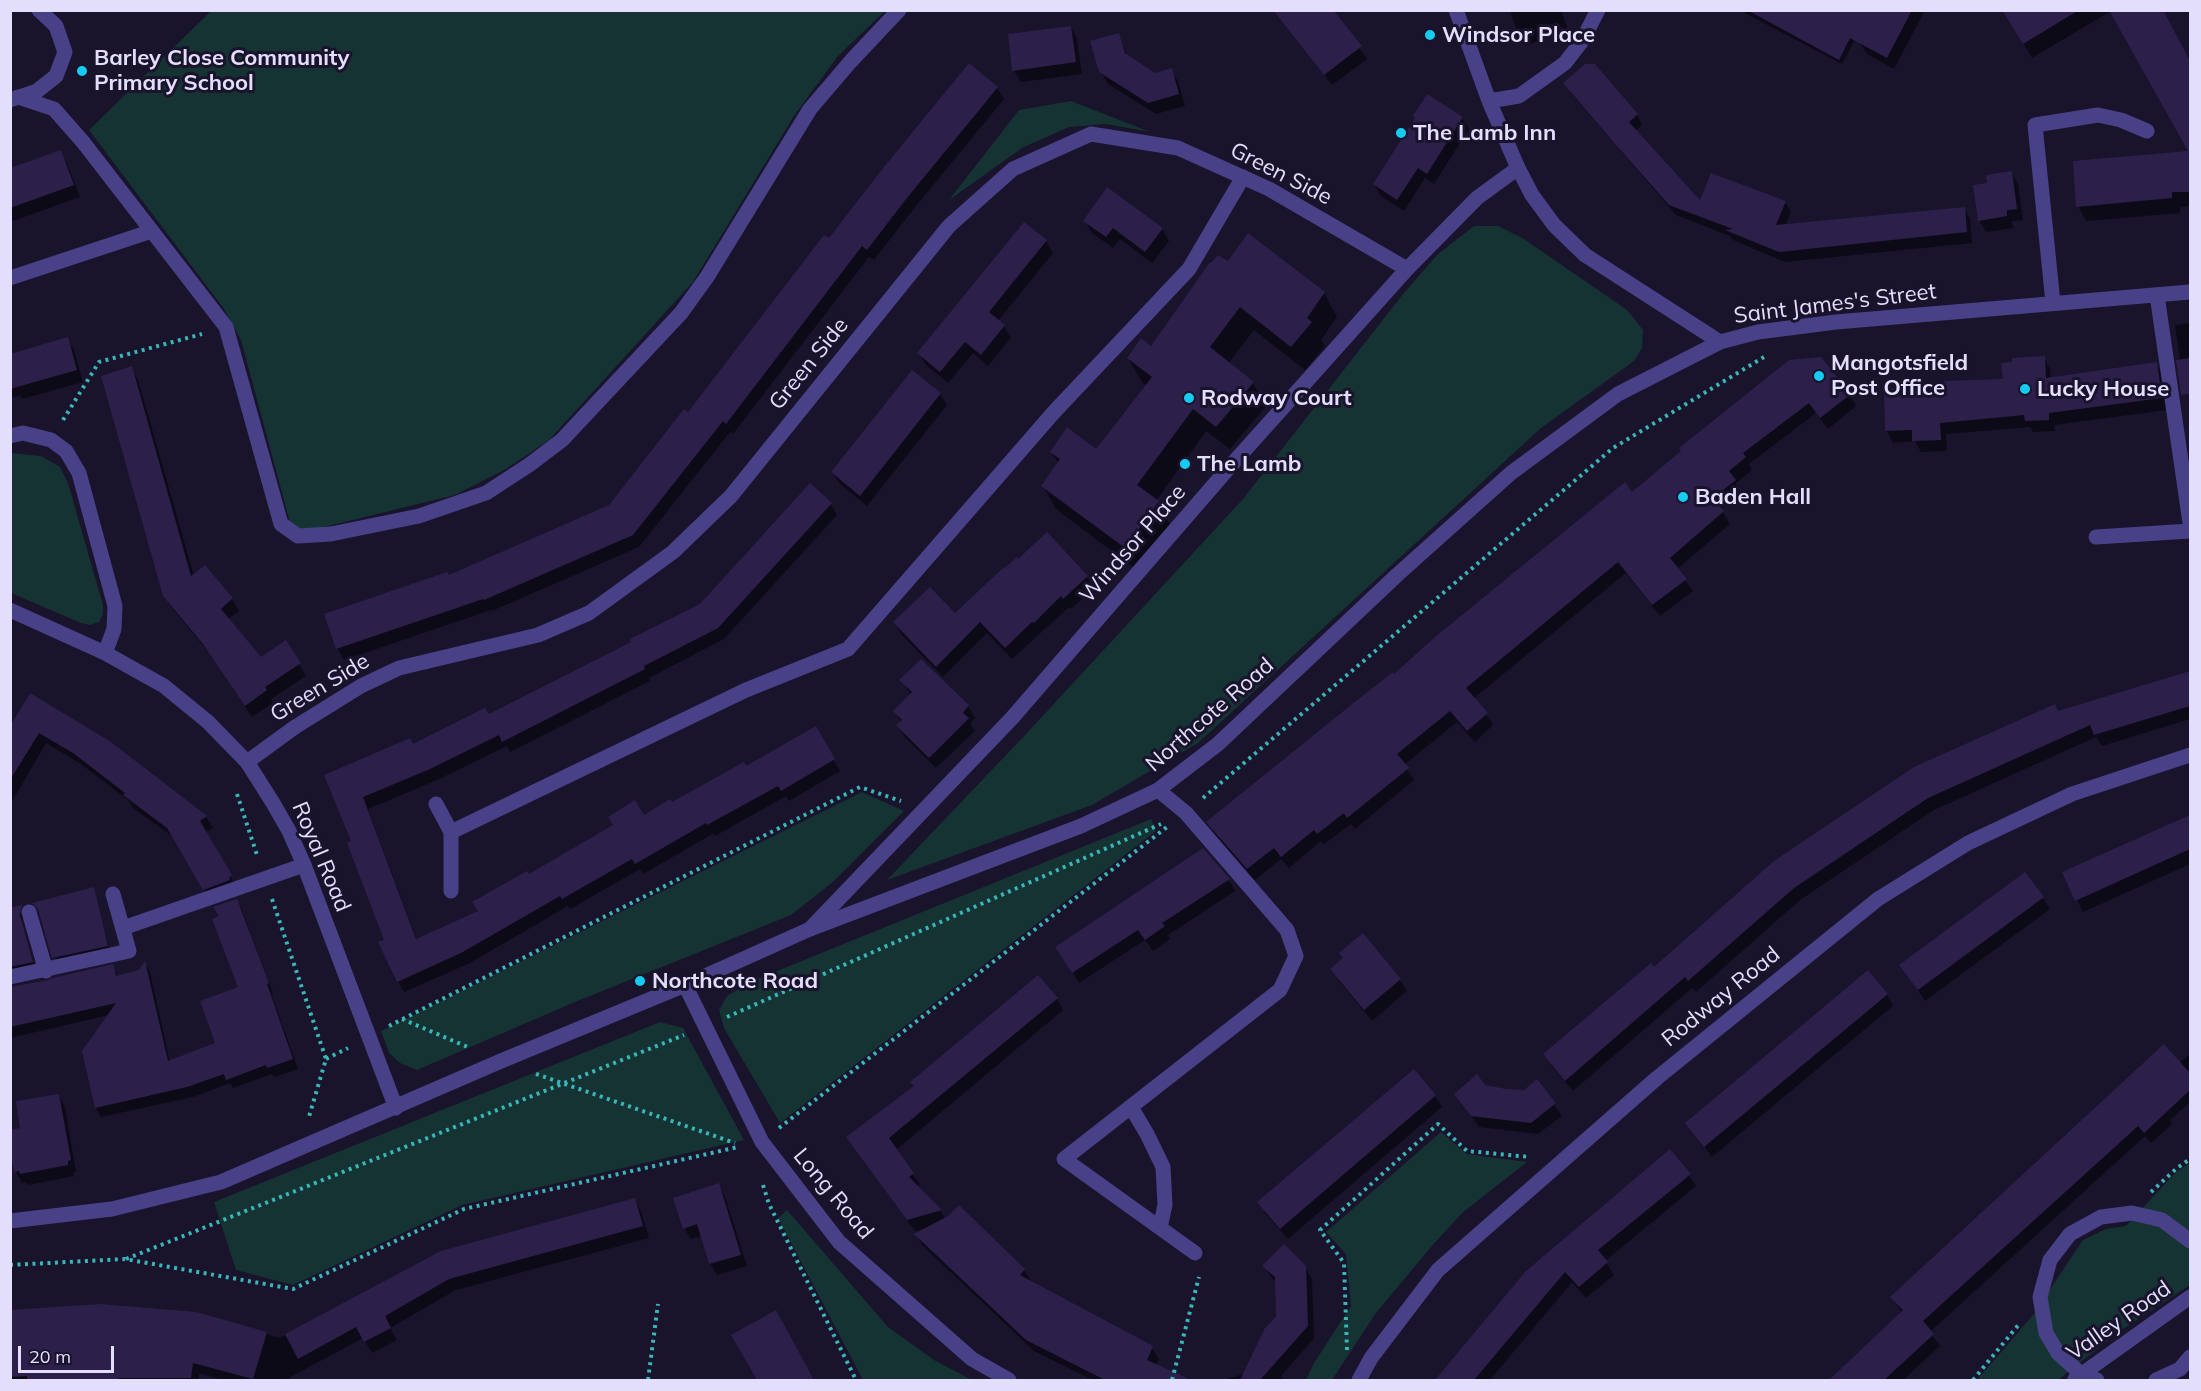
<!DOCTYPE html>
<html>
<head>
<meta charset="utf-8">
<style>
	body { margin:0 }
	#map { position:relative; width:2201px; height:1391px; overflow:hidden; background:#19132b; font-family:Mulish,sans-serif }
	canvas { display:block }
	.frame { position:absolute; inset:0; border:12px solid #e4defd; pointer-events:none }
	.scale { position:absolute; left:18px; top:1346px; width:96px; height:27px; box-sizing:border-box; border:3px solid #e4defd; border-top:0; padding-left:8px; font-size:18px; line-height:21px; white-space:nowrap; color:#e4defd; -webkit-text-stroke:4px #19132b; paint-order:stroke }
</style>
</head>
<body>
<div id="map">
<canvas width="2201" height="1391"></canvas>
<div class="frame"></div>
<div class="scale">20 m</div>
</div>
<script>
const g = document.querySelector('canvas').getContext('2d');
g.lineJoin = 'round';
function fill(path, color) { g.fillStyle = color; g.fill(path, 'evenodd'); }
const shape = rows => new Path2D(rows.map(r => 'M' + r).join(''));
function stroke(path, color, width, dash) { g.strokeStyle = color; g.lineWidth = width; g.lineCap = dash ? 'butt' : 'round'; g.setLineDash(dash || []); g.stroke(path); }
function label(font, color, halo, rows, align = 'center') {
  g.font = font + ' Mulish,sans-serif'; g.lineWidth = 6; g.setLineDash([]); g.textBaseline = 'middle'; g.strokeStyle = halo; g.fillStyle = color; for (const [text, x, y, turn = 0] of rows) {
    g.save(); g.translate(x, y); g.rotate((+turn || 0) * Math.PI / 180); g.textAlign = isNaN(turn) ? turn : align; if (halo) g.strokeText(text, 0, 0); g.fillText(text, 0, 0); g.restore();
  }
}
fill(shape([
	[211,11,885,11,838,56,794,116,693,282,549,440,506,469,455,495,324,527,292,530,241,340,224,309,89,130],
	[1071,101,1150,132,1106,124,1069,127,1022,148,949,200,1019,110],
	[1474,226,1498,226,1524,239,1627,310,1643,330,1642,348,1634,361,1541,428,1198,743,1092,805,887,880,1026,734,1243,499,1403,294,1438,254],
	[11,453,41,456,60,467,68,483,103,605,103,614,99,622,90,625,81,623,11,593],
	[862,792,904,811,833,882,791,915,575,1002,417,1070,400,1063,389,1053,381,1031],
	[1151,819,1156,831,780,1123,724,1028,719,1010,727,996,750,982],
	[660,1022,683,1028,744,1140,462,1205,293,1285,236,1270,214,1202],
	[1441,1132,1467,1154,1527,1162,1462,1213,1431,1247,1376,1313,1332,1380,1306,1380,1314,1363,1351,1306,1346,1254,1326,1232],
	[2190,1163,2190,1285,2117,1333,2058,1380,1977,1380,2033,1315,2083,1240,2106,1229,2126,1226,2176,1172],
	[787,1210,888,1327,934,1360,972,1380,863,1380,778,1218]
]), '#163334');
fill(shape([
	[1274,10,1346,29,1367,59,1332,85],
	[1510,10,1561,10,1568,30,1559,26,1562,32,1525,46,1518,34],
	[1739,10,1820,10,1858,34,1842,64],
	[1877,10,1925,10,1894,69,1867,54,1860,43],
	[2004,10,2161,10,2190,62,2190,206,2180,207,2180,213,2086,221,2078,206,2075,162,2190,152,2111,11,2032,58],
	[1071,27,1077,39,1082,74,1021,82,1014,71],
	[1118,34,1128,57,1154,74,1171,70,1178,81,1185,106,1156,114,1108,84,1101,72],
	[1565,83,1637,115,1642,125,1635,131,1701,203,1785,202,1791,212,1785,226,1964,208,1970,219,1972,243,1785,262,1733,240,1730,236,1676,215,1571,93],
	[997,88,1004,99,912,211,874,260,869,257,733,434,730,432,639,547,492,611,491,610,344,660,337,648,449,577,610,506,688,414,829,240],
	[1462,118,1469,129,1434,184,1425,178,1404,211,1381,196,1374,184],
	[60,152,67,163,80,197,10,222,10,170],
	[2012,173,2018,184,2023,220,2012,221,2013,228,1986,232,1979,220,1988,184],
	[1107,189,1162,229,1169,241,1152,263,1120,239,1113,248,1092,233,1085,221],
	[1248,235,1324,293,1337,317,1321,340,1325,346,1305,370,1254,330,1228,364,1253,383,1266,406,1230,449,1206,431,1156,501,1171,526,1138,571,1056,509,1043,486,1059,464,1051,452,1096,452,1147,386,1142,382,1128,358,1152,348,1228,263],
	[1046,241,1053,253,998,321,1004,326,1011,338,988,366,973,353,948,383,926,365,919,353],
	[2190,323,2190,392,2183,380,2175,325],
	[67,339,74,350,83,382,22,399,20,395,10,398,10,356],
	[2044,357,2050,369,2051,378,2156,364,2163,376,2167,410,2054,425,2055,431,2033,432,2030,427,1946,434,1947,451,1921,452,1915,441,1893,443,1887,431,1885,390,1945,388,2004,380],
	[1790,362,1850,395,1856,406,1828,429,1816,413,1749,464,1752,470,1736,483,1741,492,1721,509,1730,524,1677,569,1693,591,1660,616,1626,573,1473,699,1486,714,1493,725,1475,742,1457,722,1404,765,1414,780,1355,829,1351,824,1324,844,1321,841,1289,868,1281,859,1255,880,1215,834,1208,822,1632,494],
	[131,368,138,380,194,576,205,567,232,599,239,611,228,619,261,659,299,664,306,676,271,699,273,703,252,717,212,656,172,608,164,596],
	[940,394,947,405,867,506,840,484,833,473],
	[831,504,837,515,724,639,649,678,650,681,510,752,507,746,437,780,368,809,417,940,480,912,528,876,643,817,746,768,815,728,840,771,789,801,786,796,715,836,714,833,643,874,640,869,570,909,568,906,468,964,404,992,398,981,353,842,326,776,413,746,488,716,633,643,701,605],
	[1047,534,1087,577,1094,588,1071,609,1069,607,1012,659,987,633,943,677,901,634,895,622,955,616],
	[921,661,968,706,975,718,970,723,975,731,936,768,905,737,898,725,901,723,895,712,911,695,901,680],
	[2190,672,2190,719,2102,746,2096,737,1934,810,1800,900,1696,992,1692,988,1573,1091,1552,1066,1545,1055,1654,969,2058,712],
	[30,695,110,744,206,817,213,828,205,833,237,888,211,901,176,839,132,807,128,800,81,764,46,743,10,805,10,730],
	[2190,817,2190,864,2083,912,2064,873],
	[1229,880,1235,891,1168,935,1170,939,1153,951,1145,940,1079,983,1064,959],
	[93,889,110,951,57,963,41,912,34,904],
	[2043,898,2050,909,1925,1001,1901,965],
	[236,900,242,910,273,993,271,993,298,1069,274,1077,272,1074,233,1088,230,1083,193,1097,101,1117,96,1108,84,1052,109,1015,10,1038,10,988,112,966,118,977,139,972,145,964,150,972,170,1062,217,1044,240,988,221,917],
	[21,907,24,912,22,921,35,967,10,973,10,910],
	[1344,959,1400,980,1407,991,1372,1021,1339,981,1332,970],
	[1887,995,1893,1006,1712,1157,1687,1123],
	[1057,999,1063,1010,896,1150,920,1185,917,1188,941,1211,945,1219,1024,1270,1031,1281,1152,1348,1159,1359,1156,1366,1187,1380,1093,1380,1034,1351,922,1245,916,1234,923,1229,915,1231,855,1148],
	[2190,1054,2190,1102,2170,1120,2172,1124,2151,1143,2145,1136,1930,1332,1940,1346,1903,1380,1831,1380,1902,1313,1892,1297],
	[1537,1081,1562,1116,1538,1134,1479,1127,1456,1095,1525,1092],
	[59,1096,65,1107,76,1172,73,1173,74,1176,28,1185,26,1182,22,1183,16,1172,22,1129],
	[1435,1096,1442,1107,1288,1239,1266,1214,1259,1202],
	[1689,1175,1696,1186,1605,1261,1614,1275,1586,1298,1572,1282,1490,1380,1437,1380,1527,1272],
	[718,1185,725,1197,747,1266,717,1275,710,1263,702,1236,691,1239,684,1228],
	[635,1200,641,1211,649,1238,456,1290,390,1328,397,1340,372,1353,363,1338,285,1380,223,1380,199,1373,199,1380,10,1380,10,1312,195,1313,280,1338,344,1306],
	[1264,1266,1305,1267,1312,1279,1314,1338,1281,1376,1283,1380,1224,1380,1246,1373,1277,1318,1277,1283,1271,1277],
	[782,1324,813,1380,758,1380,733,1336]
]), '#0007');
fill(shape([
	[1273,10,1333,10,1362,46,1324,75],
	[1747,10,1912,10,1887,58,1850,38,1839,60],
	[2002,10,2079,10,2023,44],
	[2109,10,2163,10,2190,61,2190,192,2172,192,2172,198,2076,207,2073,161,2188,151],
	[1071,26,1076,62,1012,71,1008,34],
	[1119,33,1125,53,1155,73,1172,68,1179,94,1148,103,1099,72,1090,41],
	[969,63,998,87,906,199,867,250,862,246,726,424,723,421,633,535,484,600,483,599,336,649,324,614,447,572,449,575,609,505,684,409,688,412,824,235,829,238,880,172],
	[1585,64,1595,64,1638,114,1629,122,1700,200,1711,173,1786,201,1776,225,1965,207,1967,232,1779,252,1725,230,1733,229,1669,205,1616,145,1563,83],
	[1427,94,1463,117,1427,174,1418,168,1397,200,1373,184,1415,118,1413,116],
	[61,150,74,185,10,208,10,168],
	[2012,171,2017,209,2007,210,2007,216,1978,221,1973,185,1987,183,1986,175],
	[1107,187,1163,228,1145,252,1113,228,1106,237,1083,221],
	[1024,222,1047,240,989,312,1005,325,981,355,965,342,940,372,917,353],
	[1248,233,1325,292,1307,318,1312,322,1291,347,1240,307,1210,347,1254,382,1216,427,1193,409,1137,485,1159,501,1125,548,1041,486,1060,459,1050,452,1067,427,1096,449,1152,377,1127,358,1141,338,1151,346,1210,262,1211,263,1218,255,1228,261],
	[68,337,77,370,10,389,10,354],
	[2045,356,2046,378,2157,362,2162,398,2049,413,2049,420,2025,421,2024,415,1940,423,1941,440,1912,441,1912,430,1885,431,1884,389,1944,386,1944,381,2003,379,2001,363,2012,362,2012,358],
	[1821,357,1851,394,1820,418,1809,403,1743,453,1746,457,1729,471,1736,480,1713,498,1724,511,1670,558,1687,579,1652,605,1618,562,1466,688,1488,713,1467,731,1450,711,1397,754,1409,768,1347,818,1344,813,1317,834,1314,830,1281,857,1274,848,1247,869,1206,822,1356,701,1393,672,1394,674,1435,637,1625,482,1632,492,1681,451,1679,448,1789,360],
	[2190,358,2190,394,2181,395,2176,360],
	[132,366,191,576,205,565,233,598,221,609,261,657,286,640,301,663,265,687,267,690,245,706,203,644,163,596,101,376],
	[912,370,941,393,860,496,831,472],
	[810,483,832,503,718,628,644,666,645,669,502,742,499,735,430,769,363,797,416,939,478,911,472,902,527,871,529,874,613,825,608,817,635,800,644,815,670,799,672,802,744,762,746,766,816,726,835,759,781,791,778,786,707,825,706,823,635,864,632,859,562,899,560,896,461,953,397,982,378,942,384,940,347,843,351,841,324,775,410,738,413,744,485,708,489,714,631,642,630,639,700,604],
	[1047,532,1088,576,1063,599,1061,596,1034,623,1032,622,1005,648,980,622,936,667,893,622,930,587,955,613,1004,567,1005,568,1017,557,1018,559],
	[921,659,969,705,963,713,969,718,929,758,896,725,902,720,893,711,912,692,899,680],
	[2190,671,2190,706,2094,735,2090,725,1928,798,1794,888,1688,981,1685,977,1565,1081,1543,1054,1651,963,1654,967,1774,861,1914,767,2055,704,2058,711],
	[30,693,111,742,207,816,200,821,232,875,229,877,230,880,203,890,167,828,123,795,125,793,73,753,39,733,10,780,10,726],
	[2190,815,2190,849,2075,901,2062,872],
	[1203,848,1230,879,1162,923,1165,926,1145,940,1138,930,1072,973,1055,947],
	[2025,872,2044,897,1918,990,1899,965],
	[94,887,108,946,52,958,38,909,32,903],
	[237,899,269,983,267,984,293,1059,267,1068,266,1065,226,1080,224,1074,187,1087,95,1108,82,1051,116,1003,10,1027,10,987,48,980,53,978,113,964,116,976,139,970,145,961,168,1061,215,1043,200,1001,238,987,212,919,219,916,213,907],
	[22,905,20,915,33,962,10,967,10,908],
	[1363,933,1401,979,1364,1010,1330,969,1343,958,1339,953],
	[1868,970,1888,994,1704,1147,1685,1123],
	[1038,975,1058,998,889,1138,914,1173,909,1177,942,1210,907,1220,846,1137,914,1086,910,1082],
	[2164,1044,2190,1073,2190,1090,2144,1133,2138,1126,1923,1321,1934,1334,1884,1380,1829,1380,1903,1310,1890,1297],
	[1414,1069,1436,1095,1280,1229,1257,1202],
	[1477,1074,1485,1085,1506,1089,1524,1090,1537,1079,1556,1103,1531,1123,1471,1116,1454,1094],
	[59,1094,71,1160,68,1161,68,1165,20,1174,19,1171,14,1172,10,1151,10,1130,20,1128,16,1101],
	[1670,1149,1691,1174,1598,1250,1608,1262,1579,1287,1565,1272,1474,1380,1435,1380,1526,1271],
	[719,1183,741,1255,709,1264,697,1224,683,1229,673,1198],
	[635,1198,643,1226,449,1279,385,1316,391,1328,364,1342,356,1327,298,1359,285,1334,441,1251],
	[959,1205,1025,1269,1020,1275,1153,1346,1147,1360,1191,1380,1105,1380,1026,1340,914,1234,948,1216],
	[1284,1244,1306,1266,1308,1326,1260,1380,1240,1380,1265,1328,1276,1317,1275,1277,1262,1266],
	[100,1304,196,1312,267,1332,253,1379,193,1363,191,1378,119,1378,119,1380,27,1380,27,1376,10,1377,10,1310],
	[776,1310,814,1380,757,1380,731,1335]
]), '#2c204b');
stroke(shape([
	[63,420,99,362,202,334],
	[237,794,258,858],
	[1203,798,1613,448,1764,357],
	[272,899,326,1059,308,1120],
	[727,1017,1161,824],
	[402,1019,470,1048],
	[389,1026,860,787,901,801],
	[326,1059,348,1048],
	[536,1074,735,1143],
	[779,1128,1167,827],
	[763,1185,769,1204,856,1380],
	[2151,1192,2177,1168,2190,1159],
	[126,1259,684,1035],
	[10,1265,125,1259,293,1289,464,1209,738,1147],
	[1347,1350,1344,1263,1320,1230,1438,1124,1467,1151,1530,1157],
	[648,1380,658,1304],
	[1172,1380,1199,1277],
	[1973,1380,2020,1323]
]), '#38b6b8', 4, [3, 4.5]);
stroke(shape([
	[18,97,54,109,83,142,226,327,281,524,298,536,331,534,419,516,486,493,529,465,562,440,681,313,707,277,810,109,851,61,899,10],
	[10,278,152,231],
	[2157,295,2190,523],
	[2096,537,2190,531],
	[1158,790,1186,813,1287,930,1296,956,1280,990,1064,1159,1195,1253],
	[436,804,451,832],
	[451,891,451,832,746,690,848,649,1054,412,1189,269,1243,177],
	[29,912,46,971],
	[123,928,304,865],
	[10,977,129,951,113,894],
	[1131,1107,1147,1134,1163,1167,1165,1205,1160,1228]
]), '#494187', 15);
stroke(shape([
	[1456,10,1489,101,1518,168,1532,195,1554,225,1585,255,1720,342],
	[10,100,37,91,56,76,65,52,56,26,39,10],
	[1489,101,1519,96,1565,63,1582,41,1598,10],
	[2053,303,2035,125,2098,115,2121,120,2147,131],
	[10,436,23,433,51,440,66,451,79,473,115,606,114,629,105,653],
	[10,610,105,653,164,686,208,722,247,762,273,803,289,831,304,865,396,1108],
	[247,762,295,727,361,686,399,668,538,635,589,613,673,552,731,496,949,226,1013,169,1091,134,1178,148,1269,189,1407,269],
	[810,929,1012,718,1226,471,1407,269,1477,198,1518,168],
	[685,985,762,1142,839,1242,972,1359,1009,1380],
	[2075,1379,2190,1297],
	[1359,1380,1371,1358,1438,1270,1657,1078,1878,899,1968,843,2072,794,2190,755],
	[2097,1380,2081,1374,2058,1353,2046,1333,2040,1297,2050,1260,2070,1234,2101,1217,2132,1213,2162,1220,2190,1241],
	[2156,1380,2180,1369,2190,1357]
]), '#494187', 15);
stroke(shape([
	[10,1221,112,1209,221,1182,501,1061,685,985,810,929,1081,826,1158,790,1218,744,1397,575,1511,473,1618,394,1720,342,1758,332,1836,322,2190,292]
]), '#494187', 15);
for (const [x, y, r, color] of [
	[1430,35,6,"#15cbf2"],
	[82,71,6,"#15cbf2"],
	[1401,133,6,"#15cbf2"],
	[1819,376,6,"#15cbf2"],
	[2025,389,6,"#15cbf2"],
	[1189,398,6,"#15cbf2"],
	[1185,464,6,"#15cbf2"],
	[1683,497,6,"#15cbf2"],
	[640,981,6,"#15cbf2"]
]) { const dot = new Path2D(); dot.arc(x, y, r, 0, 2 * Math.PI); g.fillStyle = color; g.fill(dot); stroke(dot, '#19132b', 2); }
label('bold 22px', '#e4defd', '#19132b', [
	["Windsor Place",1442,35],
	["Barley Close Community",94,58],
	["Primary School",94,83],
	["The Lamb Inn",1413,133],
	["Mangotsfield",1831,363],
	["Post Office",1831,388],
	["Lucky House",2037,389],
	["Rodway Court",1201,398],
	["The Lamb",1197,464],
	["Baden Hall",1695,497],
	["Northcote Road",652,981]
], 'left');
label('22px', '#e4defd', '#19132b', [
	["Green Side",1281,174,27],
	["Saint James's Street",1835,304,-7],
	["Green Side",809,364,-51],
	["Windsor Place",1133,544,-49],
	["Green Side",320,688,-31],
	["Northcote Road",1210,715,-41],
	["Royal Road",321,857,67],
	["Rodway Road",1721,997,-39],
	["Long Road",833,1194,50],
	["Valley Road",2119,1321,-35]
]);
</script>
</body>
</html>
